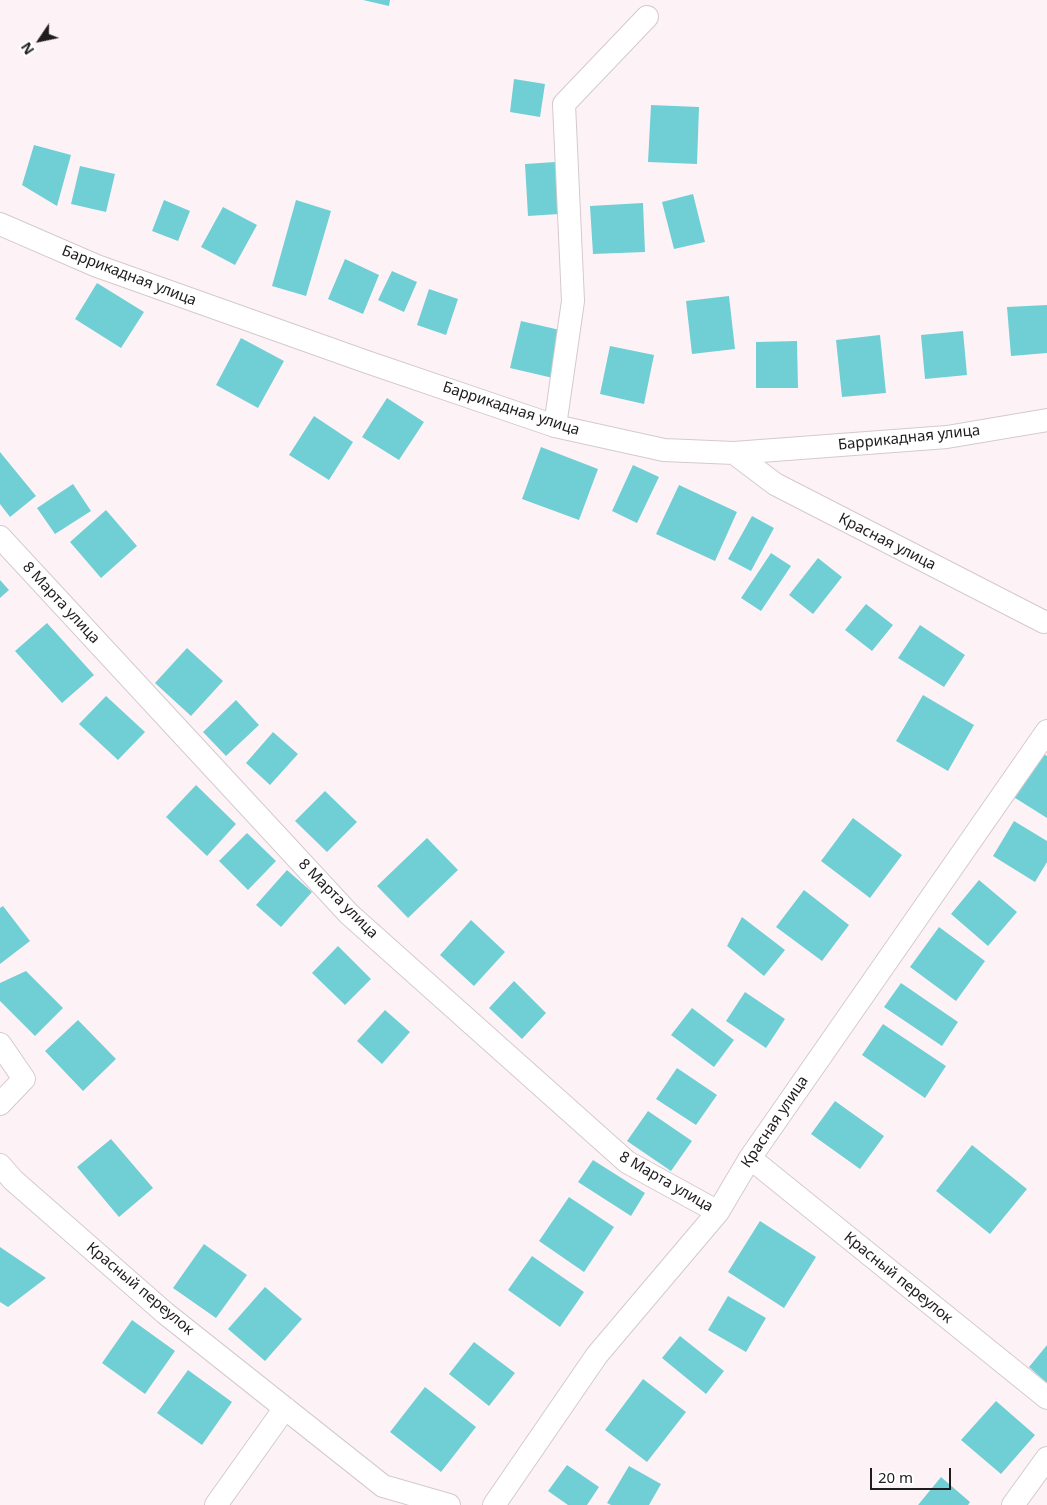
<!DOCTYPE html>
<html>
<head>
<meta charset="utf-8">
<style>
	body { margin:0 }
	#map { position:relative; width:1047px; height:1505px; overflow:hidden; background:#fdf3f7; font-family:"Noto Sans",sans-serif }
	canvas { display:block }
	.north { position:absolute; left:15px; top:15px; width:50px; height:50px; -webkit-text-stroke:4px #fff; paint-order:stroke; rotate:236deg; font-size:14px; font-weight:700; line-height:20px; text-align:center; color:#1f1c1d }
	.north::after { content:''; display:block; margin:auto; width:18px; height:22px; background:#1f1c1d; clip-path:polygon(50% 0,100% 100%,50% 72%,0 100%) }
	.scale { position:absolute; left:870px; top:1468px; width:81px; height:22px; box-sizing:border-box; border:2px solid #1f1c1d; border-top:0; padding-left:6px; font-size:15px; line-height:18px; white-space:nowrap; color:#1f1c1d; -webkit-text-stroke:4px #fff; paint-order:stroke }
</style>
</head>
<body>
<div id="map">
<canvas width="1047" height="1505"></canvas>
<div class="north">N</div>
<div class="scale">20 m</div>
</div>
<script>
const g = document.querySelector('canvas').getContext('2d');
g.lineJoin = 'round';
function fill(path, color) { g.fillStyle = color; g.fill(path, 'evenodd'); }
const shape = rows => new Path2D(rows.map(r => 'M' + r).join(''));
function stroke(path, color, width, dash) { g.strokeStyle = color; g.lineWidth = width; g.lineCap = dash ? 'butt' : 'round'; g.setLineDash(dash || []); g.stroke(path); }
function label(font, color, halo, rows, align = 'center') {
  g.font = font + ' "Noto Sans",sans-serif'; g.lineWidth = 4.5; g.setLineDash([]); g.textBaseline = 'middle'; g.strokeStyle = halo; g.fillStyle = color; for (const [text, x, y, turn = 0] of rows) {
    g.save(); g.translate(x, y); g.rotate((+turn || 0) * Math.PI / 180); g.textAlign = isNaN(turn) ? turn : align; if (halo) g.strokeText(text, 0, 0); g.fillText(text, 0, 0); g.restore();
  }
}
fill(shape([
	[363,0,390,0,389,6],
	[514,79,545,84,540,117,510,112],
	[651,105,699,107,697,164,648,162],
	[34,145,71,155,57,206,22,185],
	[555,162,559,214,528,216,525,164],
	[80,166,115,174,106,212,71,204],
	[693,194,705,242,674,249,662,202],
	[164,200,190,211,178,241,152,231],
	[296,200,331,211,306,296,272,286],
	[643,203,645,252,593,254,590,206],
	[223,207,257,225,235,265,201,247],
	[345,259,379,275,363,314,328,299],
	[392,271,417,282,404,312,378,300],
	[97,283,144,312,121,348,75,319],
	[429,289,458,299,446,335,417,325],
	[729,296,735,349,692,354,686,301],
	[1047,305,1047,353,1011,356,1007,307],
	[521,321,564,331,553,378,510,368],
	[963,331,967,375,925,379,921,335],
	[880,335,886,393,842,397,836,340],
	[241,338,284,361,258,408,216,385],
	[797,341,798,388,756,388,756,342],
	[610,346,654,355,644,404,600,394],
	[387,398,424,422,399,460,362,437],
	[314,416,353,442,329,480,289,455],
	[541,447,598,469,579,520,522,499],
	[0,452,36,496,10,517,0,504],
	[633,465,659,477,637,523,612,511],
	[73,484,91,511,55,534,37,508],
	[679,485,737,512,715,561,656,534],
	[106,510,137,546,101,578,70,542],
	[752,516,774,528,751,571,728,559],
	[771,553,791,566,761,611,741,598],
	[818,558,842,577,813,614,789,595],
	[0,580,9,590,0,598],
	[866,604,893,625,872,651,845,630],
	[47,623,94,675,62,703,15,651],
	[920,625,965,655,944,687,898,658],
	[187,648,223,681,191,716,155,683],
	[923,695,974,725,948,771,896,741],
	[106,696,145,732,118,760,79,724],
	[236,700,259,725,226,756,203,732],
	[273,732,298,754,270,785,246,763],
	[1039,751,1047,756,1047,818,1012,796],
	[196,785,236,824,207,856,166,817],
	[325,791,357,822,327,852,295,821],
	[853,818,902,855,870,898,821,861],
	[1014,821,1047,841,1047,862,1035,882,993,856],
	[247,833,276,861,248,890,219,861],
	[427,838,458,870,408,918,377,886],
	[287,870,312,892,281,927,256,905],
	[979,880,1017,912,988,946,951,914],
	[804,890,849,925,822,961,776,927],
	[3,906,30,941,0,964,0,908],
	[742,917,785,950,764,976,727,946],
	[471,920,505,952,474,986,440,955],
	[939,927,985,961,956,1001,910,967],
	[338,946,371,979,345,1005,312,973],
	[26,971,63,1008,35,1036,0,1001,0,983],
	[514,981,546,1013,522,1039,489,1008],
	[901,983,958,1022,942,1046,884,1007],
	[745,992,785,1019,766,1048,726,1021],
	[692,1008,734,1040,714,1067,671,1035],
	[385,1010,410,1032,382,1064,357,1041],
	[78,1020,116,1059,83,1091,45,1051],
	[883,1024,946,1066,925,1098,862,1055],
	[677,1068,717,1095,696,1125,656,1099],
	[835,1101,884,1136,860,1169,811,1134],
	[648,1111,692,1141,671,1171,627,1141],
	[111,1139,153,1188,119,1217,77,1167],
	[972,1145,1027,1189,990,1234,936,1191],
	[593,1160,645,1193,631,1216,578,1182],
	[569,1197,614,1227,584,1272,539,1241],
	[760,1221,816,1257,784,1308,728,1272],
	[204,1244,247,1275,216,1318,173,1288],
	[0,1247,46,1278,8,1307,0,1302],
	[532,1256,584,1292,560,1327,508,1290],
	[265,1287,302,1319,265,1361,228,1329],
	[728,1296,766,1318,746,1352,708,1330],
	[132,1320,175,1351,145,1394,102,1363],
	[680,1336,724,1371,706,1394,662,1358],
	[474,1342,515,1373,489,1406,449,1374],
	[1047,1345,1047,1383,1029,1367],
	[188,1370,232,1402,202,1445,157,1413],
	[643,1379,686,1412,647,1462,605,1430],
	[425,1387,476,1427,441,1472,390,1432],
	[996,1401,1035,1435,1001,1474,961,1440],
	[567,1465,599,1487,587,1505,568,1505,548,1491],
	[629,1466,661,1484,649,1505,611,1505,607,1503],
	[941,1477,970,1502,968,1505,918,1505]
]), '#70cfd4');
const street = shape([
	[0,224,97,266,367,362,555,426,664,450,734,453,947,437,1047,420],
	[555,426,573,301,564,104,647,17],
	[734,453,775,484,1044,622],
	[0,537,349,914,627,1162,718,1212],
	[0,1044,24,1079,0,1104],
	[750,1158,1047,1398],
	[0,1165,13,1180,165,1313,383,1486,449,1505],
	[216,1505,285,1408],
	[494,1505,597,1355,718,1212,750,1158,1047,731],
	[1013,1505,1047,1458]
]);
stroke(street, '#d4cace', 24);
stroke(street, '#fff', 22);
label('15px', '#1f1c1d', '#fff', [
	["Баррикадная улица",129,276,21],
	["Баррикадная улица",511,409,18],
	["Баррикадная улица",909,438,-6],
	["Красная улица",887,542,27],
	["8 Марта улица",61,603,47],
	["8 Марта улица",338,899,45],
	["Красная улица",775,1122,-56],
	["8 Марта улица",666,1182,30],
	["Красный переулок",898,1278,39],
	["Красный переулок",140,1289,40]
]);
</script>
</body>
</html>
